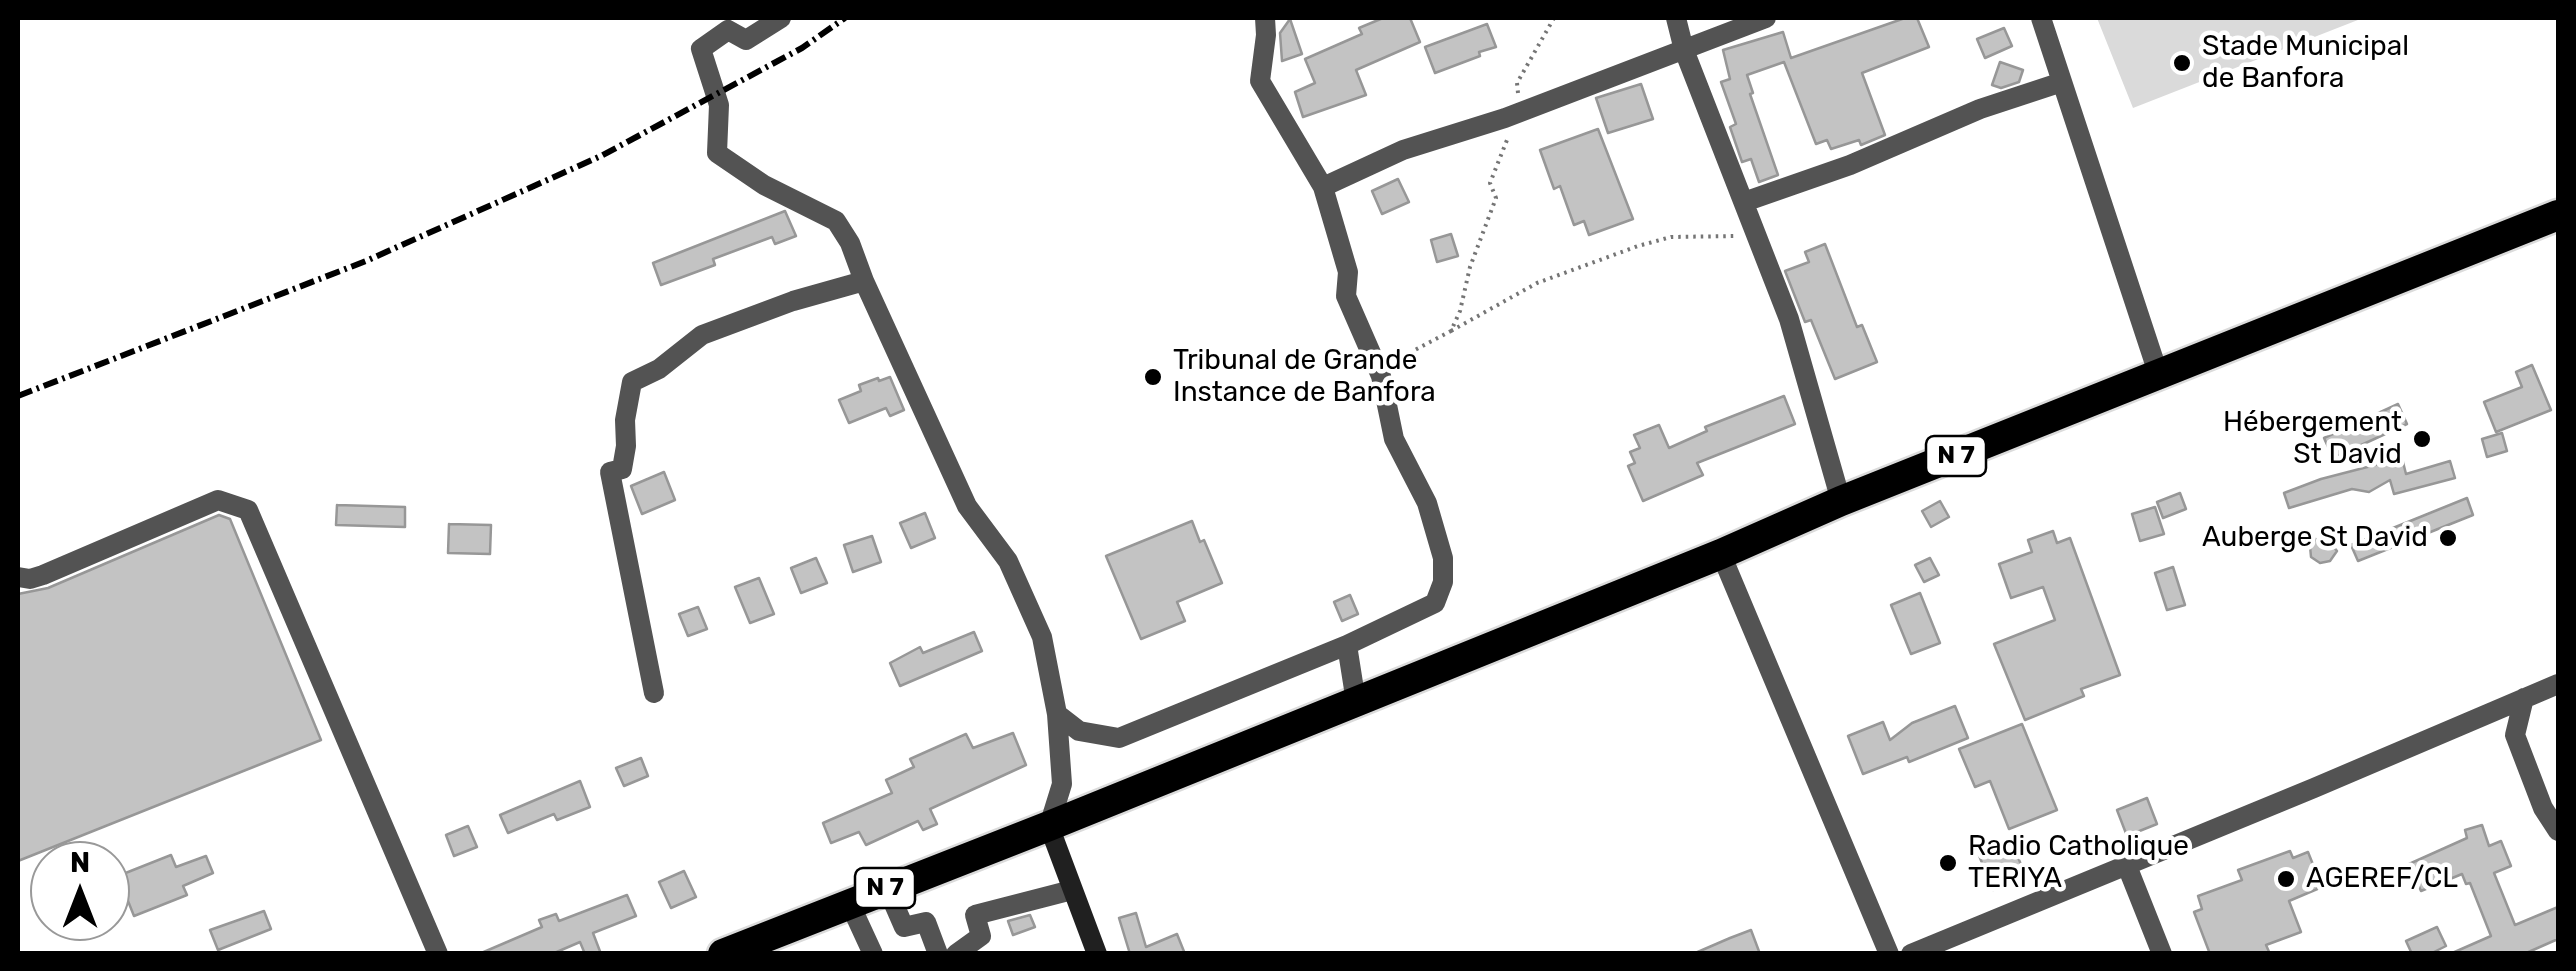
<!DOCTYPE html>
<html>
<head>
<meta charset="utf-8">
<style>
	body { margin:0 }
	#map { position:relative; width:2576px; height:971px; overflow:hidden; background:#fff; font-family:Rubik,sans-serif }
	canvas { display:block }
	.frame { position:absolute; inset:0; border:20px solid #000; pointer-events:none }
	.north { position:absolute; left:30px; top:841px; width:100px; height:100px; box-sizing:border-box; background:#fff; border:2px solid #999; border-radius:50%; rotate:0deg; font-size:28px; font-weight:700; line-height:40px; text-align:center; color:#000 }
	.north::after { content:''; display:block; margin:auto; width:35px; height:45px; background:#000; clip-path:polygon(50% 0,100% 100%,50% 72%,0 100%) }
</style>
</head>
<body>
<div id="map">
<canvas width="2576" height="971"></canvas>
<div class="frame"></div>
<div class="north">N</div>
</div>
<script>
const g = document.querySelector('canvas').getContext('2d');
g.lineJoin = 'round';
function fill(path, color) { g.fillStyle = color; g.fill(path, 'evenodd'); }
const shape = rows => new Path2D(rows.map(r => 'M' + r).join(''));
function stroke(path, color, width, dash) { g.strokeStyle = color; g.lineWidth = width; g.lineCap = dash ? 'butt' : 'round'; g.setLineDash(dash || []); g.stroke(path); }
function label(font, color, halo, rows, align = 'center') {
  g.font = font + ' Rubik,sans-serif'; g.lineWidth = 9; g.setLineDash([]); g.textBaseline = 'middle'; g.strokeStyle = halo; g.fillStyle = color; for (const [text, x, y, turn = 0] of rows) {
    g.save(); g.translate(x, y); g.rotate((+turn || 0) * Math.PI / 180); g.textAlign = isNaN(turn) ? turn : align; if (halo) g.strokeText(text, 0, 0); g.fillText(text, 0, 0); g.restore();
  }
}
fill(shape([
	[2097,18,2363,18,2133,108]
]), '#dadada');
const building = shape([
	[1383,18,1410,18,1420,42,1356,70,1366,95,1303,117,1295,92,1315,83,1305,59,1362,34,1359,28,1383,18],
	[1905,18,1917,18,1929,47,1862,73,1885,135,1861,145,1859,140,1831,149,1827,140,1816,144,1784,62,1747,75,1753,93,1750,94,1778,175,1759,182,1751,159,1742,162,1730,127,1736,124,1721,82,1730,79,1723,50,1783,32,1791,58,1905,18],
	[1290,19,1302,54,1282,61,1280,33,1290,19],
	[1487,24,1496,47,1479,52,1480,56,1435,73,1425,47,1487,24],
	[2004,28,2012,46,1985,58,1977,39,2004,28],
	[2000,62,2023,70,2019,82,2001,88,1992,85,2000,62],
	[1641,84,1653,119,1608,133,1596,98,1641,84],
	[1598,129,1633,219,1589,235,1584,221,1574,225,1560,186,1554,189,1540,150,1598,129],
	[1398,179,1409,202,1382,214,1372,191,1398,179],
	[785,211,796,236,775,244,772,237,737,250,713,259,715,265,661,285,653,263,785,211],
	[1451,234,1458,256,1437,262,1431,240,1451,234],
	[1825,244,1857,327,1862,325,1877,362,1835,379,1811,320,1805,322,1785,271,1809,262,1805,252,1825,244],
	[2532,365,2551,410,2496,432,2484,402,2522,387,2516,372,2532,365],
	[890,377,904,410,890,416,886,408,849,423,839,400,861,391,859,385,878,378,879,381,890,377],
	[1784,396,1795,424,1697,463,1703,475,1643,501,1628,466,1635,463,1630,452,1640,448,1634,435,1659,425,1669,448,1707,431,1705,427,1784,396],
	[2398,404,2407,424,2333,458,2324,438,2398,404],
	[2502,433,2507,451,2487,457,2482,439,2502,433],
	[2402,458,2406,474,2450,461,2455,478,2394,494,2390,480,2369,492,2352,489,2289,508,2284,493,2321,479,2402,458],
	[664,472,675,500,642,514,631,486,664,472],
	[2180,493,2186,509,2163,518,2157,502,2180,493],
	[2467,498,2473,515,2358,561,2351,545,2467,498],
	[1940,501,1949,517,1931,527,1922,511,1940,501],
	[337,505,405,507,405,527,336,525,337,505],
	[2155,507,2164,534,2140,541,2132,514,2155,507],
	[925,513,935,538,911,548,900,523,925,513],
	[219,515,230,519,321,740,18,861,18,594,48,588,219,515],
	[1192,521,1200,542,1204,540,1222,583,1177,602,1185,621,1141,639,1106,556,1192,521],
	[449,524,491,525,490,554,448,553,449,524],
	[2053,531,2057,543,2070,538,2120,675,2081,689,2084,696,2025,720,1994,644,2055,620,2043,587,2011,598,1999,564,2032,552,2028,540,2053,531],
	[872,536,881,562,853,572,844,545,872,536],
	[2315,539,2329,541,2337,551,2330,561,2320,563,2311,557,2310,546,2315,539],
	[816,558,827,583,801,593,791,568,816,558],
	[1930,558,1939,575,1924,582,1915,565,1930,558],
	[2173,567,2185,605,2167,610,2155,573,2173,567],
	[759,578,774,614,750,623,735,587,759,578],
	[1920,593,1940,643,1911,654,1891,605,1920,593],
	[1350,595,1358,614,1342,621,1334,602,1350,595],
	[698,607,707,629,688,636,679,614,698,607],
	[974,632,982,651,900,686,890,663,920,647,923,653,974,632],
	[1955,706,1968,738,1909,762,1907,757,1863,774,1848,736,1883,722,1890,740,1912,723,1955,706],
	[2022,724,2057,810,2009,829,1990,781,1975,787,1959,749,2022,724],
	[1013,733,1026,765,930,809,937,824,923,830,918,821,866,845,859,832,831,843,823,823,892,793,886,780,914,767,910,759,966,734,973,748,1013,733],
	[641,758,648,776,624,786,616,768,641,758],
	[580,781,590,807,557,820,554,814,508,833,500,815,580,781],
	[2147,798,2157,824,2127,836,2117,810,2147,798],
	[2482,825,2489,846,2501,841,2511,866,2494,873,2515,925,2558,907,2558,939,2524,954,2450,954,2491,936,2470,883,2466,884,2462,874,2421,891,2409,864,2467,838,2465,830,2482,825],
	[468,826,477,847,454,856,446,835,468,826],
	[2011,840,2026,877,1993,890,1978,853,2011,840],
	[2290,851,2293,858,2308,852,2322,887,2289,901,2301,932,2266,945,2270,954,2210,954,2194,912,2202,909,2198,896,2242,880,2238,870,2290,851],
	[171,855,176,867,206,856,213,873,183,886,187,895,134,916,118,876,171,855],
	[684,871,696,897,671,908,659,882,684,871],
	[627,895,636,916,593,933,601,954,585,954,580,942,552,954,479,954,542,927,539,920,556,914,559,921,627,895],
	[264,911,271,929,218,950,210,930,264,911],
	[1136,913,1146,947,1177,934,1185,954,1130,954,1119,918,1136,913],
	[1030,915,1035,927,1013,935,1008,921,1030,915],
	[2437,927,2446,946,2430,954,2412,954,2406,941,2437,927],
	[1751,930,1760,954,1693,954,1730,938,1751,930]
]);
fill(building, '#c3c3c3');
stroke(building, '#979797', 2.5);
const highway = shape([
	[723,954,1049,826,1721,554,1841,501,2558,215]
]);
stroke(highway, '#dbdbdb', 35);
stroke(shape([
	[1518,93,1517,83,1554,18],
	[1451,331,1537,283,1638,246,1671,237,1736,236],
	[1396,360,1451,331,1460,311,1470,267,1496,198,1490,183,1507,140]
]), '#757575', 4, [2.5, 5]);
stroke(shape([
	[781,18,746,40,728,30,701,49,719,105,717,153,764,185,836,221,850,243,864,281,967,506,1008,561,1042,637,1057,714,1079,731,1119,738,1347,645],
	[1265,18,1266,35,1260,81,1323,187,1348,272,1346,296,1381,376,1394,439,1427,503,1443,558,1443,582,1435,603,1347,645,1356,702],
	[1676,18,1684,50,1789,319,1841,501],
	[2041,18,2159,376],
	[1323,187,1403,150,1505,118,1766,18],
	[1744,202,1850,165,1980,109,2062,82],
	[1721,554,1889,954],
	[18,577,30,579,43,575,218,500,248,510,438,954],
	[654,693,610,472,622,469,626,446,625,420,632,382,659,369,702,335,793,301,864,281],
	[2524,698,2515,735,2543,808,2558,831],
	[1049,826,1062,784,1057,714],
	[2127,866,2162,954],
	[887,888,904,927,926,922,938,954],
	[849,902,873,954],
	[956,954,981,936,975,915,1072,890],
	[1911,954,2314,788,2558,684]
]), '#535353', 20);
stroke(shape([
	[1049,826,1097,954]
]), '#202020', 20);
stroke(highway, '#000', 30);
stroke(shape([
	[18,396,366,261,601,156,802,48,845,18]
]), '#000', 6, [15, 5, 2.5, 5]);
for (const [x, y, r, color] of [
	[2182,63,10,"#000"],
	[1153,377,10,"#000"],
	[2422,439,10,"#000"],
	[2448,538,10,"#000"],
	[1948,863,10,"#000"],
	[2286,879,10,"#000"]
]) { const dot = new Path2D(); dot.arc(x, y, r, 0, 2 * Math.PI); g.fillStyle = color; g.fill(dot); stroke(dot, '#fff', 4); }
for (const [x, y, w] of [
	[1956,456,60],
	[885,888,60]
]) { const box = new Path2D(); box.roundRect(x - w / 2, y - 20, w, 40, 8); g.fillStyle = '#fff'; g.fill(box); stroke(box, '#000', 2.5); }
label('bold 25px', '#000', null, [
	["N 7",1956,456],
	["N 7",885,888]
]);
label('28px', '#000', '#fff', [
	["Stade Municipal",2202,47],
	["de Banfora",2202,79],
	["Tribunal de Grande",1173,361],
	["Instance de Banfora",1173,393],
	["Hébergement",2402,423,"right"],
	["St David",2402,455,"right"],
	["Auberge St David",2428,538,"right"],
	["Radio Catholique",1968,847],
	["TERIYA",1968,879],
	["AGEREF/CL",2306,879]
], 'left');
</script>
</body>
</html>
